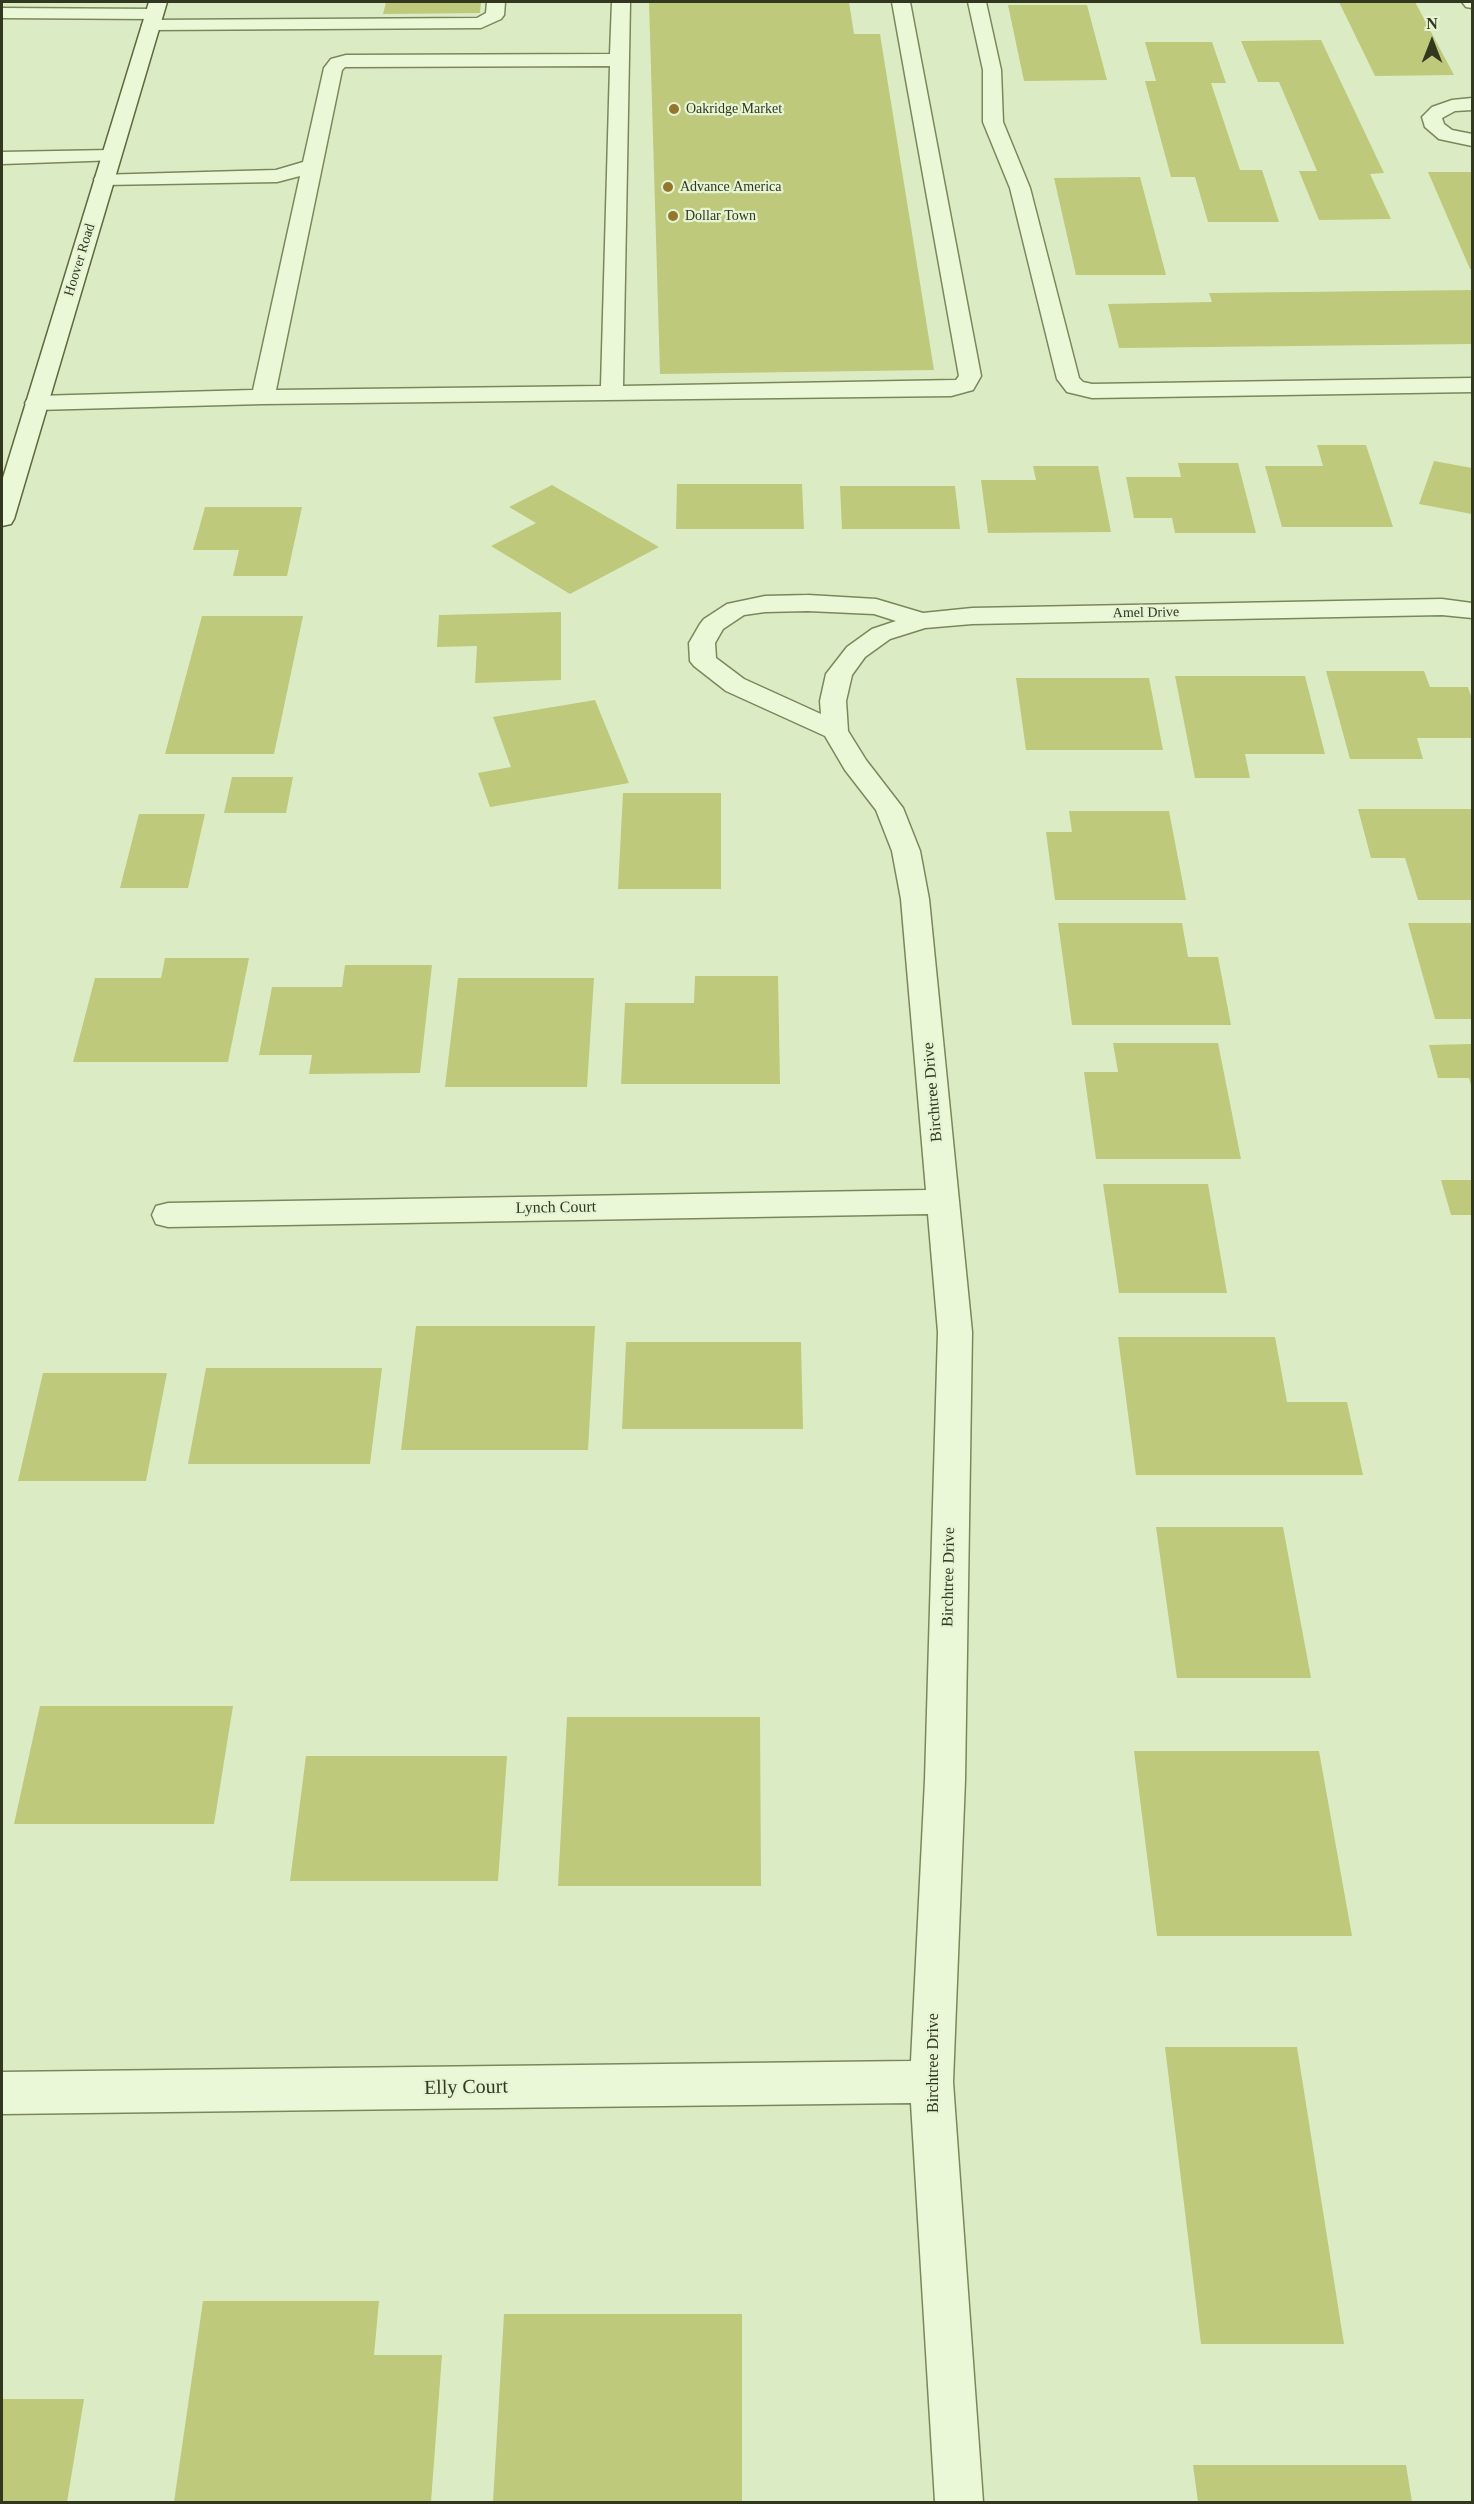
<!DOCTYPE html>
<html>
<head>
<meta charset="utf-8">
<style>
	body { margin:0 }
	#map { position:relative; width:1474px; height:2504px; overflow:hidden; background:#dbecc4; font-family:"Times New Roman",serif }
	canvas { display:block }
	.frame { position:absolute; inset:0; border:3px solid #32371f; pointer-events:none }
	.north { position:absolute; left:1402px; top:12px; width:60px; height:60px; -webkit-text-stroke:4px #e6f4d4; paint-order:stroke; rotate:0deg; font-size:16px; font-weight:700; line-height:24px; text-align:center; color:#32371f }
	.north::after { content:''; display:block; margin:auto; width:21px; height:27px; background:#32371f; clip-path:polygon(50% 0,100% 100%,50% 72%,0 100%) }
</style>
</head>
<body>
<div id="map">
<canvas width="1474" height="2504"></canvas>
<div class="frame"></div>
<div class="north">N</div>
</div>
<script>
const g = document.querySelector('canvas').getContext('2d');
g.lineJoin = 'round';
function fill(path, color) { g.fillStyle = color; g.fill(path, 'evenodd'); }
const shape = rows => new Path2D(rows.map(r => 'M' + r).join(''));
function stroke(path, color, width, dash) { g.strokeStyle = color; g.lineWidth = width; g.lineCap = dash ? 'butt' : 'round'; g.setLineDash(dash || []); g.stroke(path); }
function label(font, color, halo, rows, align = 'center') {
  g.font = font + ' "Times New Roman",serif'; g.lineWidth = 4.5; g.setLineDash([]); g.textBaseline = 'middle'; g.strokeStyle = halo; g.fillStyle = color; for (const [text, x, y, turn = 0] of rows) {
    g.save(); g.translate(x, y); g.rotate((+turn || 0) * Math.PI / 180); g.textAlign = isNaN(turn) ? turn : align; if (halo) g.strokeText(text, 0, 0); g.fillText(text, 0, 0); g.restore();
  }
}
fill(shape([
	[386,2,481,2,480,13,383,14],
	[649,2,849,2,854,34,880,34,934,370,660,374],
	[1339,2,1415,2,1454,75,1375,76],
	[1008,5,1087,5,1107,80,1024,81],
	[1321,40,1384,173,1370,174,1391,219,1319,220,1299,171,1317,171,1279,82,1258,82,1241,41],
	[1145,42,1212,42,1226,83,1211,83,1240,170,1262,170,1279,222,1208,222,1195,177,1171,177,1145,81,1156,81],
	[1428,172,1472,172,1472,269,1470,269],
	[1140,177,1166,275,1076,275,1054,178],
	[1472,290,1472,344,1119,348,1108,304,1212,302,1209,293],
	[1317,445,1366,445,1393,527,1282,527,1265,466,1323,466],
	[1434,461,1472,468,1472,514,1419,504],
	[1178,463,1238,463,1256,533,1175,533,1172,518,1134,518,1126,477,1181,477],
	[1033,466,1098,466,1111,532,988,533,981,480,1036,480],
	[677,484,802,484,804,529,676,529],
	[552,485,659,547,570,594,491,546,536,523,509,507],
	[840,486,955,486,960,529,842,529],
	[205,507,302,507,287,576,233,576,239,550,193,550],
	[561,612,561,680,475,683,477,646,437,647,439,615],
	[202,616,303,616,274,754,165,754],
	[1326,671,1424,671,1430,687,1468,687,1472,699,1472,738,1417,738,1423,759,1350,759],
	[1175,676,1305,676,1325,754,1245,754,1250,778,1195,778],
	[1016,678,1149,678,1163,750,1026,750],
	[595,700,629,783,490,807,478,773,511,767,493,717],
	[232,777,293,777,286,813,224,813],
	[623,793,721,793,721,889,618,889],
	[1358,809,1472,809,1472,900,1418,900,1405,858,1371,858],
	[1069,811,1169,811,1186,900,1055,900,1046,832,1072,832],
	[139,814,205,814,188,888,120,888],
	[1058,923,1182,923,1188,957,1218,957,1231,1025,1072,1025],
	[1408,923,1472,923,1472,1019,1435,1019],
	[165,958,249,958,228,1062,73,1062,95,978,161,978],
	[345,965,432,965,420,1073,309,1074,312,1055,259,1055,272,987,342,987],
	[695,976,778,976,780,1084,621,1084,625,1003,694,1003],
	[458,978,594,978,587,1087,445,1087],
	[1113,1043,1218,1043,1241,1159,1096,1159,1084,1072,1118,1072],
	[1472,1044,1472,1089,1469,1078,1438,1078,1429,1045],
	[1441,1180,1472,1180,1472,1215,1451,1215],
	[1103,1184,1208,1184,1227,1293,1119,1293],
	[416,1326,595,1326,588,1450,401,1450],
	[1118,1337,1275,1337,1287,1402,1347,1402,1363,1475,1136,1475],
	[626,1342,801,1342,803,1429,622,1429],
	[206,1368,382,1368,370,1464,188,1464],
	[43,1373,167,1373,146,1481,18,1481],
	[1156,1527,1283,1527,1311,1678,1177,1678],
	[40,1706,233,1706,214,1824,14,1824],
	[567,1717,760,1717,761,1886,558,1886],
	[1134,1751,1319,1751,1352,1936,1157,1936],
	[306,1756,507,1756,498,1881,290,1881],
	[1165,2047,1297,2047,1344,2344,1201,2344],
	[203,2301,379,2301,374,2355,442,2355,431,2502,174,2502],
	[504,2314,742,2314,742,2502,493,2502],
	[2,2399,84,2399,67,2502,2,2502],
	[1193,2465,1406,2465,1412,2502,1198,2502]
]), '#bec97c');
const lane = shape([
	[487,2,505,2,504,15,501,19,481,28,151,30,145,29,142,25,145,21,151,20,477,18,486,13,487,2],
	[612,2,630,2,623,386,956,380,959,376,892,2,910,2,981,376,973,390,951,396,263,404,36,410,28,408,25,403,28,398,36,396,253,390,300,176,277,182,104,185,97,183,94,179,97,175,276,170,303,162,324,68,331,59,346,55,610,54,612,2],
	[610,66,601,386,276,390,342,70,345,67,610,66],
	[968,2,986,2,1001,70,1003,122,1030,188,1079,378,1083,382,1092,384,1472,378,1472,392,1092,398,1067,392,1057,379,1010,188,983,122,983,70,968,2],
	[1462,2,1472,2,1472,8,1466,7,1462,2],
	[2,8,154,9,160,10,163,14,160,18,154,19,2,18,2,8],
	[1472,98,1472,110,1455,111,1442,118,1444,124,1452,130,1472,134,1472,146,1439,139,1425,127,1422,117,1432,107,1452,100,1472,98],
	[111,150,118,152,121,156,118,160,2,164,2,152,111,150]
]);
const street = shape([
	[808,595,876,599,923,613,972,608,1442,599,1472,603,1472,618,1442,615,972,624,925,628,890,639,865,657,852,675,846,701,848,731,866,760,903,808,920,851,929,899,972,1332,965,1780,953,2082,983,2502,935,2502,911,2103,2,2114,2,2072,911,2061,925,1780,938,1332,928,1214,168,1227,156,1224,152,1215,156,1206,168,1203,926,1190,901,899,892,851,876,810,845,770,825,736,726,691,694,666,690,661,689,643,700,624,704,619,727,604,765,596,808,595],
	[808,611,874,614,896,621,872,629,847,647,826,674,820,701,821,714,744,679,716,658,715,643,723,629,744,615,765,612,808,611]
]);
const secondary = shape([
	[149,2,167,2,14,519,11,524,2,526,2,481,149,2]
]);
stroke(lane, '#7b875b', 3);
stroke(street, '#7b875b', 3);
stroke(secondary, '#5f683e', 3);
fill(lane, '#eaf8d7');
fill(street, '#eaf8d7');
fill(secondary, '#eaf8d7');
for (const [x, y, r, color] of [
	[674,109,6,"#93772d"],
	[668,187,6,"#93772d"],
	[673,216,6,"#93772d"]
]) { const dot = new Path2D(); dot.arc(x, y, r, 0, 2 * Math.PI); g.fillStyle = color; g.fill(dot); stroke(dot, '#e6f4d4', 2); }
label('14px', '#32371f', '#e6f4d4', [
	["Oakridge Market",686,109],
	["Advance America",680,187],
	["Dollar Town",685,216]
], 'left');
label('14px', '#32371f', '#e6f4d4', [
	["Hoover Road",80,260,-73],
	["Amel Drive",1146,613,-1]
]);
label('16px', '#32371f', '#e6f4d4', [
	["Birchtree Drive",933,1092,-95],
	["Lynch Court",556,1208,-1],
	["Birchtree Drive",949,1577,-89],
	["Birchtree Drive",934,2063,-90]
]);
label('20px', '#32371f', '#e6f4d4', [
	["Elly Court",466,2088,-1]
]);
</script>
</body>
</html>
